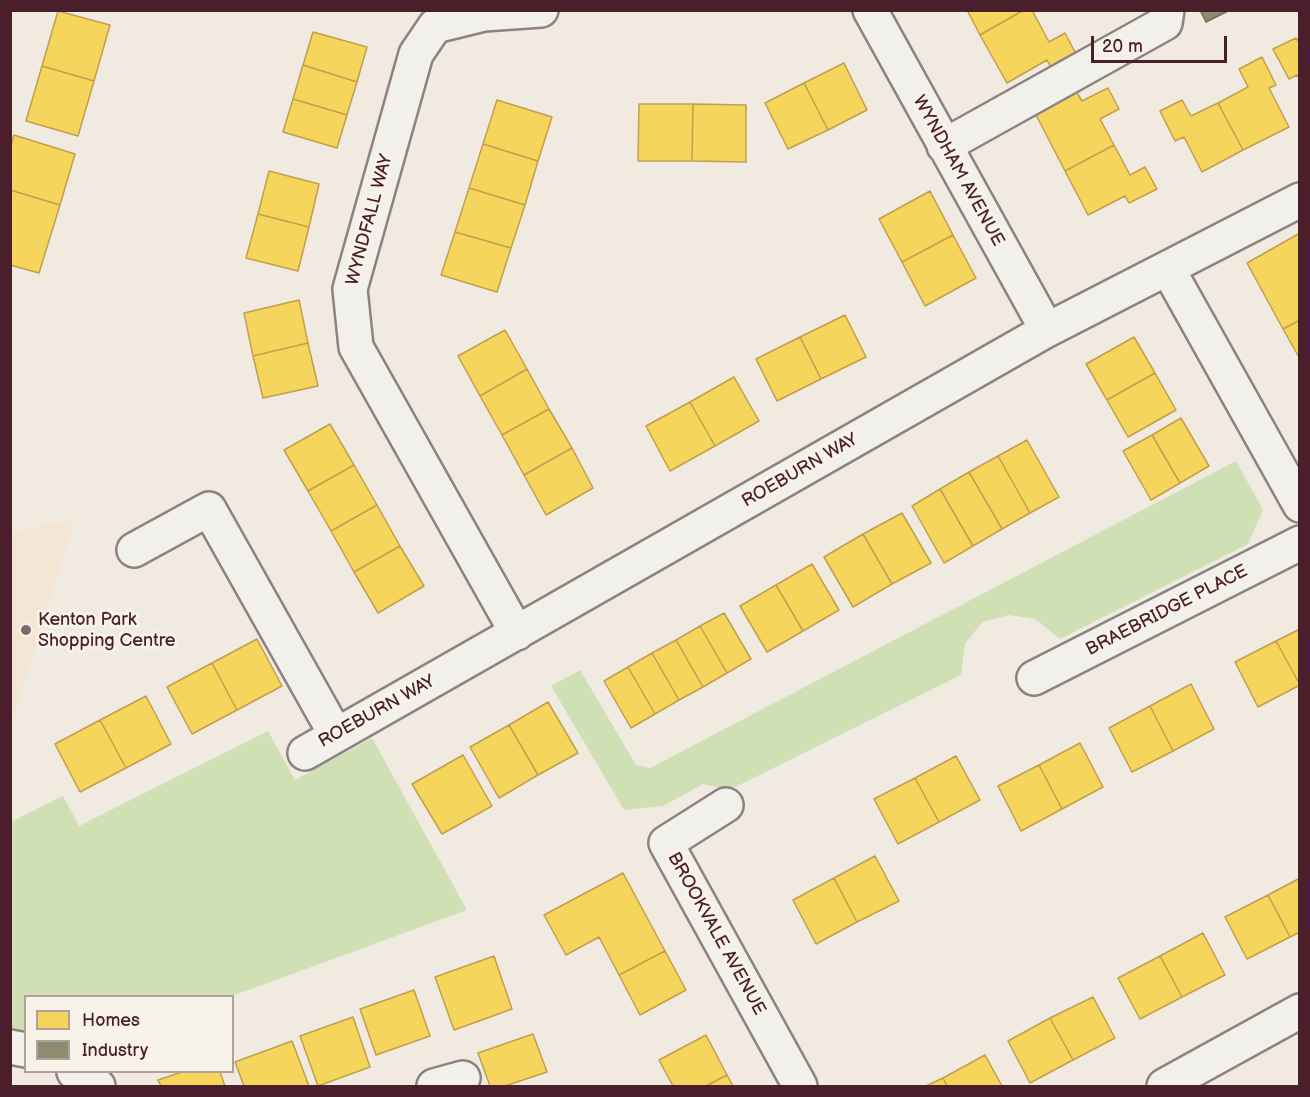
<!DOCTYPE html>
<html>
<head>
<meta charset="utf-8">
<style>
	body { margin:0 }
	#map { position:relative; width:1310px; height:1097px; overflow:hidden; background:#f0eae0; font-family:"Balsamiq Sans",sans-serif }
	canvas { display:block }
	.frame { position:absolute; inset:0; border:12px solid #4a1f2b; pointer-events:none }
	.legend { position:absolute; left:24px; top:995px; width:210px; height:78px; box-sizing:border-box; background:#f7f3e8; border:2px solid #b29e9c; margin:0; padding:8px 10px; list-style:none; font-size:18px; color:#4a1f2b }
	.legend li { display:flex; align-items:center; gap:12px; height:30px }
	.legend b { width:30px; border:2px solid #b29e9c }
	.scale { position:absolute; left:1091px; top:36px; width:136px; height:27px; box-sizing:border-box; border:3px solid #4a1f2b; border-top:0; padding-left:8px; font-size:18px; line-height:21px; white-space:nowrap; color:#4a1f2b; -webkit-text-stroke:4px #f7f3e8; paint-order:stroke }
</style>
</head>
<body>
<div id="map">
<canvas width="1310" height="1097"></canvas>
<div class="frame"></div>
<ul class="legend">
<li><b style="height:16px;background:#f6d55c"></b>Homes</li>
<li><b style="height:16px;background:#8c8c6e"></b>Industry</li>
</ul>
<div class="scale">20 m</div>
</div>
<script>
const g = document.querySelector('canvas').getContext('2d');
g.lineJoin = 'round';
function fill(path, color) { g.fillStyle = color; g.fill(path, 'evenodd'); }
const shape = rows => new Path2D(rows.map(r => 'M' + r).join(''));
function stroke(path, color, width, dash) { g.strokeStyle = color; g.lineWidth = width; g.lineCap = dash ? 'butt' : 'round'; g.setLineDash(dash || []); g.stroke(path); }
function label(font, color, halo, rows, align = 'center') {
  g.font = font + ' "Balsamiq Sans",sans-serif'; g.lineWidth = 6; g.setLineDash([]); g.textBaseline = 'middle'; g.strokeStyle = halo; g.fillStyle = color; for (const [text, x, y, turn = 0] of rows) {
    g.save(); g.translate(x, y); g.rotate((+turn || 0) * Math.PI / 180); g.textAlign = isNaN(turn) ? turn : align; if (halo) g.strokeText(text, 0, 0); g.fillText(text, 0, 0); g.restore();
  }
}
fill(shape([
	[75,519,11,727,11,532]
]), '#f3e6d4');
fill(shape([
	[1236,461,1263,510,1248,544,1060,639,1035,619,1009,615,982,622,965,644,961,675,729,790,703,784,663,806,624,810,551,686,580,670,636,765,650,768],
	[268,731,295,780,372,738,467,910,232,996,26,996,25,1038,11,1033,11,822,63,796,79,826]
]), '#cfe0b5');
const homes = shape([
	[967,10,1024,10,980,35,967,10],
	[1024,10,1032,10,1049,42,1065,33,1076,54,1051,68,1047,60,1007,83,980,35,1024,10],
	[58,11,110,25,94,81,42,66,58,11],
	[313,32,367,47,357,82,303,65,313,32],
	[1296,38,1300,44,1300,79,1297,75,1289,79,1273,49,1296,38],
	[1262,57,1276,85,1269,88,1289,127,1243,150,1218,103,1248,87,1239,69,1262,57],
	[844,63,867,110,828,130,804,83,844,63],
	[303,65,357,82,347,115,293,99,303,65],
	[42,66,94,81,78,136,26,121,42,66],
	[804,83,828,130,788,149,765,103,804,83],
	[1108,88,1119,109,1100,119,1114,145,1065,171,1034,111,1075,89,1082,101,1108,88],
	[293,99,347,115,337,148,283,132,293,99],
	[497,100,552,117,538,161,483,144,497,100],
	[1182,100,1191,116,1218,103,1243,150,1202,172,1184,137,1175,141,1160,111,1182,100],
	[639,104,693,104,692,161,638,161,639,104],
	[693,104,746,105,746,162,692,161,693,104],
	[14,135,75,154,60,205,10,190,10,148,14,135],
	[483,144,538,161,525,205,469,188,483,144],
	[1114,145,1130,175,1145,167,1157,189,1129,203,1125,196,1088,215,1065,171,1114,145],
	[269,171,319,184,309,227,258,214,269,171],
	[469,188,525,205,511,248,455,232,469,188],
	[10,190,60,205,39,273,10,265,10,190],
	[930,191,953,235,902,262,879,219,930,191],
	[258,214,309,227,298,271,246,258,258,214],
	[455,232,511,248,497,292,441,275,455,232],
	[1300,233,1300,320,1283,329,1247,263,1300,233],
	[953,235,976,278,925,306,902,262,953,235],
	[299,300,308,343,253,356,244,313,299,300],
	[845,315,866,357,821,379,800,337,845,315],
	[1300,320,1300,359,1283,329,1300,320],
	[505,330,527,369,480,396,458,356,505,330],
	[800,337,821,379,777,401,756,359,800,337],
	[1134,337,1155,373,1107,400,1086,364,1134,337],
	[308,343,318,386,263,398,253,356,308,343],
	[527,369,549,409,502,435,480,396,527,369],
	[1155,373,1176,410,1128,437,1107,400,1155,373],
	[734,377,759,421,715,446,690,402,734,377],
	[690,402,715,446,670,471,646,426,690,402],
	[549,409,572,448,524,475,502,435,549,409],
	[1181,418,1209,466,1180,483,1152,435,1181,418],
	[330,424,354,465,308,491,284,450,330,424],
	[1152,435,1180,483,1151,500,1123,451,1152,435],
	[1027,440,1059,497,1030,513,998,456,1027,440],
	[572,448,593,488,546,515,524,475,572,448],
	[998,456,1030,513,1002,529,969,472,998,456],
	[354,465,377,505,331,531,308,491,354,465],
	[969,472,1002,529,973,546,940,489,969,472],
	[940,489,973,546,944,563,912,506,940,489],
	[377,505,400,546,354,572,331,531,377,505],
	[902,513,931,563,892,584,863,534,902,513],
	[863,534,892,584,853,607,824,557,863,534],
	[400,546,424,586,378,613,354,572,400,546],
	[812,564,839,610,803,631,776,585,812,564],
	[776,585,803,631,767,652,740,606,776,585],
	[724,613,751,659,727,673,700,626,724,613],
	[700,626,727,673,703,687,676,640,700,626],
	[1300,629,1300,685,1276,641,1300,629],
	[257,639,282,686,237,710,212,663,257,639],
	[676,640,703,687,679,700,652,653,676,640],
	[1276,641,1300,685,1258,707,1235,662,1276,641],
	[652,653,679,700,655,714,628,667,652,653],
	[212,663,237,710,192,734,167,687,212,663],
	[628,667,655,714,631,728,604,681,628,667],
	[1191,684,1214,729,1173,751,1150,706,1191,684],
	[146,696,171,744,126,768,100,720,146,696],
	[548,702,578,753,538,775,509,725,548,702],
	[1150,706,1173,751,1132,772,1109,728,1150,706],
	[100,720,126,768,80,792,55,744,100,720],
	[509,725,538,775,499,798,470,747,509,725],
	[1080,743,1103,787,1062,809,1039,765,1080,743],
	[463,755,492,806,442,834,412,784,463,755],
	[956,756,980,800,939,822,915,778,956,756],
	[1039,765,1062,809,1021,831,998,786,1039,765],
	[915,778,939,822,898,844,874,799,915,778],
	[875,856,899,901,857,922,834,878,875,856],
	[623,873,665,951,619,975,599,937,566,955,544,915,623,873],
	[834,878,857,922,816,944,793,900,834,878],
	[1300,878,1300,932,1290,937,1268,895,1300,878],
	[1268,895,1290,937,1247,959,1225,917,1268,895],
	[1203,933,1225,975,1182,997,1160,956,1203,933],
	[665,951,686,990,640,1015,619,975,665,951],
	[494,956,512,1009,454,1030,435,977,494,956],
	[1160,956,1182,997,1140,1019,1118,978,1160,956],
	[414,990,430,1036,376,1055,360,1009,414,990],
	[1093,997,1115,1038,1073,1060,1050,1018,1093,997],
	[353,1017,370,1067,318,1086,300,1036,353,1017],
	[1050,1018,1073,1060,1030,1083,1008,1041,1050,1018],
	[533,1034,547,1072,505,1086,490,1086,478,1053,533,1034],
	[706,1035,727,1075,706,1086,673,1086,659,1060,706,1035],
	[292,1041,309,1086,244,1086,235,1062,292,1041],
	[985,1055,1002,1086,947,1086,943,1078,985,1055],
	[182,1072,220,1072,225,1086,161,1086,158,1080,182,1072],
	[727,1075,733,1086,706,1086,727,1075],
	[943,1078,947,1086,926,1086,943,1078]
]);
fill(homes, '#f6d55c');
stroke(homes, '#c29e4d', 1.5);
const industry = shape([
	[1200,10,1230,10,1206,22,1200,10]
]);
fill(industry, '#8c8c6e');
stroke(industry, '#786b5a', 1.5);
const minor = shape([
	[870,10,1047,330],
	[944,146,1165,23,1167,10],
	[1168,269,1300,505],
	[134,550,209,509,336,735],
	[517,633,356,347,350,289,416,54,435,26,484,14,541,10],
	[1034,678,1300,543],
	[305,753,1047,330,1300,200],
	[726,805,666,843,800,1086],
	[10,1047,26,1050],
	[74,1072,98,1086],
	[434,1086,463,1078],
	[1164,1086,1300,1011]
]);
stroke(minor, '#8d8280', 38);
stroke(minor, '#f2f0eb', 33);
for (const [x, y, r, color] of [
	[26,630,6,"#84666a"]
]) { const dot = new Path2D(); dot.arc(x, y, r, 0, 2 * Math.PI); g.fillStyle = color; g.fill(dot); stroke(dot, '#f7f3e8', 2); }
label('18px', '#4a1f2b', '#f7f3e8', [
	["WYNDHAM AVENUE",958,171,61],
	["WYNDFALL WAY",370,220,-75],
	["ROEBURN WAY",800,471,-30],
	["BRAEBRIDGE PLACE",1167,611,-27],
	["ROEBURN WAY",377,712,-29],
	["BROOKVALE AVENUE",716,934,61]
]);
label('18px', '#4a1f2b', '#f7f3e8', [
	["Kenton Park",38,620],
	["Shopping Centre",38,641]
], 'left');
</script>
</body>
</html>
